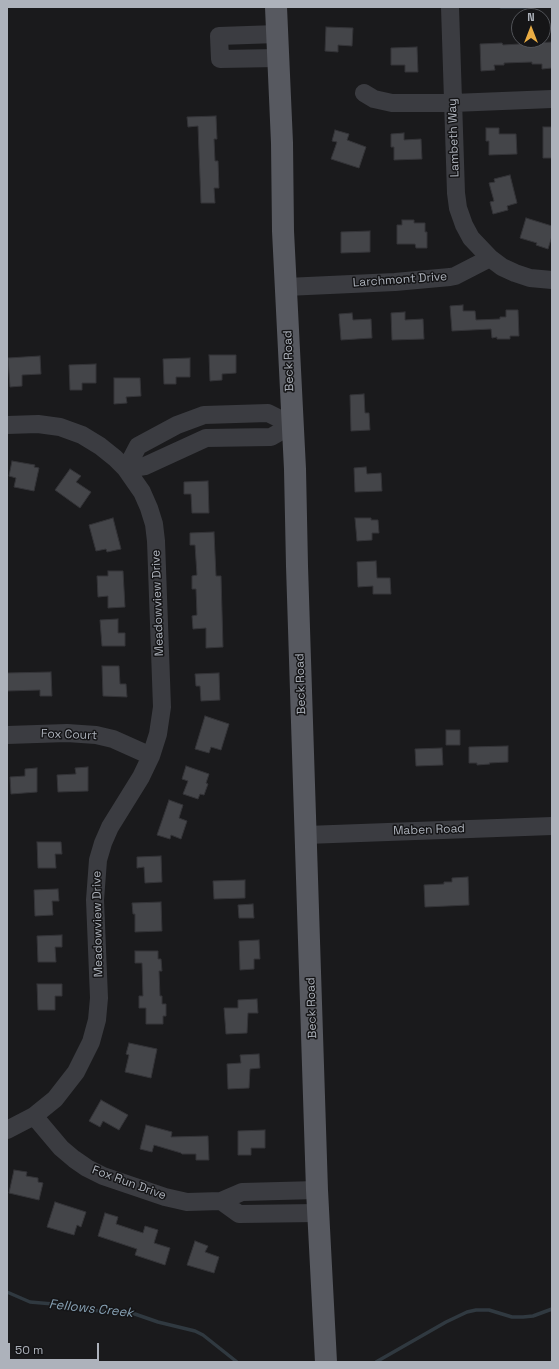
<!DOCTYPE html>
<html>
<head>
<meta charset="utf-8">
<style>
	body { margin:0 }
	#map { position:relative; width:559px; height:1369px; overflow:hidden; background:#1a1a1c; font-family:"Space Grotesk",sans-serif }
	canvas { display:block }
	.frame { position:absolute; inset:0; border:8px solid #adb2bb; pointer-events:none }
	.north { position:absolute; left:511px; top:8px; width:40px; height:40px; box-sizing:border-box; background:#151517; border:1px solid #525459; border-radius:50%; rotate:0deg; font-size:11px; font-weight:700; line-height:16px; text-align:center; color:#adb2bb }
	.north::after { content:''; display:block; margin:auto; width:14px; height:18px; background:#eaad44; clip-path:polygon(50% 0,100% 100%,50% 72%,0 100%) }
	.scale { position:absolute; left:8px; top:1343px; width:91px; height:18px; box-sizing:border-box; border:2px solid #adb2bb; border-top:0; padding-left:5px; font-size:12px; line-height:14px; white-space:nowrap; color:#adb2bb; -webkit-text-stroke:3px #151517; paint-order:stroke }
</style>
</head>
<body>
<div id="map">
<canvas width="559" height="1369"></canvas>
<div class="frame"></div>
<div class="north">N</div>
<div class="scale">50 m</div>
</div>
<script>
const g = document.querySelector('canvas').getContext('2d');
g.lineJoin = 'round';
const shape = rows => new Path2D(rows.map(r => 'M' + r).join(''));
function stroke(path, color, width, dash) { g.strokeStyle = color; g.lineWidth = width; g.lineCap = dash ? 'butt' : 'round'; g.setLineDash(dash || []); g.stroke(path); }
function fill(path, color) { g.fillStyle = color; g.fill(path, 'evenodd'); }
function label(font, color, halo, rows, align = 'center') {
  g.font = font + ' "Space Grotesk",sans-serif'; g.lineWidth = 3; g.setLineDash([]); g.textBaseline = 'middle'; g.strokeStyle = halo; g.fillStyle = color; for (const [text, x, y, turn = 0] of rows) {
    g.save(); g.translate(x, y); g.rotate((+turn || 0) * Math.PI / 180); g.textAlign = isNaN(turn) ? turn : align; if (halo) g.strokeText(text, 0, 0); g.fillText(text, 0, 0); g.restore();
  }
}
stroke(shape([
	[501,7,526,7],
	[7,1292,30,1302,53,1304,75,1309,132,1313,158,1322,195,1331,203,1335,237,1362],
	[376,1362,446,1322,467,1312,476,1310,489,1310,512,1317,523,1317,533,1316,552,1309]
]), '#303940', 3.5);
const building = shape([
	[326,27,353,28,352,46,338,45,338,52,325,51,326,27],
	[552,42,552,68,542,69,542,64,532,64,532,62,504,63,504,65,494,65,495,70,481,71,480,44,502,43,503,45,552,42],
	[417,47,418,72,405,72,405,65,391,65,391,48,417,47],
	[216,116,217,139,214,139,215,161,218,161,219,188,214,188,215,203,201,203,198,126,188,127,187,117,216,116],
	[543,127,552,127,552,158,543,158,543,127],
	[486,128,499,128,499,134,516,134,517,154,489,155,489,141,486,141,486,128],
	[335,130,349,134,347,140,366,147,359,168,331,159,337,142,332,141,335,130],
	[404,133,404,140,421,139,422,159,394,160,394,147,391,147,391,134,404,133],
	[510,175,517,203,507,206,508,210,493,214,490,202,494,201,489,183,495,182,494,179,510,175],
	[526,218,552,226,552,236,548,249,536,245,537,243,520,238,526,218],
	[402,220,414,220,414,223,425,223,425,232,427,232,427,248,416,248,415,244,397,244,397,225,402,225,402,220],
	[370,231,370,252,341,253,341,232,370,231],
	[463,305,463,311,475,311,476,320,500,319,500,317,506,317,506,310,518,310,519,336,510,336,510,339,497,339,497,337,492,338,491,329,452,331,450,306,463,305],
	[405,312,405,320,423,319,424,339,392,340,391,313,405,312],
	[352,313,353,320,371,319,372,338,341,340,339,314,352,313],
	[209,355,236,355,236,373,222,374,222,380,210,381,209,355],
	[40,356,41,374,22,375,22,386,10,387,8,358,40,356],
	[190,358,190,377,176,377,176,384,164,384,163,359,190,358],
	[96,364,96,383,82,383,82,390,70,390,69,365,96,364],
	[114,378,140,378,141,396,126,397,127,403,114,404,114,378],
	[364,394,365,413,369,413,370,430,351,431,350,395,364,394],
	[12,461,35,465,34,467,39,468,34,491,14,487,16,478,9,476,12,461],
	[366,467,367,474,381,473,382,491,355,492,354,468,366,467],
	[70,469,81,476,76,482,91,492,80,508,55,490,70,469],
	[208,481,209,513,192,513,191,494,184,494,184,482,208,481],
	[113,518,121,549,107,552,106,549,96,551,89,525,113,518],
	[355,518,371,518,371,520,378,520,379,533,372,533,372,540,357,541,355,518],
	[214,532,216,576,221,576,223,647,206,648,206,628,193,629,192,616,197,615,196,589,192,589,192,576,197,575,195,545,190,545,190,533,214,532],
	[376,561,377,578,390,578,391,594,373,594,373,586,358,587,357,562,376,561],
	[108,571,123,571,125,607,108,608,108,596,98,597,97,576,108,576,108,571],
	[118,619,118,633,125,633,125,646,102,646,100,620,118,619],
	[102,666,119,666,120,684,126,684,127,697,103,696,102,666],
	[51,672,52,696,40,696,40,690,7,691,7,673,51,672],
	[219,673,220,700,201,701,200,686,196,686,195,674,219,673],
	[205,716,229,724,221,750,211,747,209,753,195,749,205,716],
	[446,730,460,730,460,745,446,745,446,730],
	[508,746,508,762,489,763,490,764,477,765,477,763,469,763,469,747,508,746],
	[442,748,443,765,416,766,415,749,442,748],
	[186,766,209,774,206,783,208,784,204,795,200,794,198,799,183,794,188,781,182,779,186,766],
	[88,767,88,791,58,792,57,775,76,774,75,768,88,767],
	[37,768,37,792,11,794,10,777,25,776,25,769,37,768],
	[169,800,183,805,179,818,187,821,181,839,171,835,170,839,157,835,169,800],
	[37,842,61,842,62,854,55,854,56,868,38,868,37,842],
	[161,856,162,882,145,883,144,867,137,868,137,857,161,856],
	[468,877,469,905,425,907,424,885,444,884,444,882,452,882,452,878,468,877],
	[245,880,245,898,214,899,213,881,245,880],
	[58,889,59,901,52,901,53,915,35,916,34,890,58,889],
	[161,902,162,931,135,932,135,914,133,914,132,903,161,902],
	[253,904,254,918,239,918,238,905,253,904],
	[62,935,62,947,55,947,56,962,38,962,37,936,62,935],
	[259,940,260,959,254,959,254,969,240,970,239,941,259,940],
	[135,951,158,951,158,959,161,959,162,971,159,971,160,996,162,996,162,1004,166,1004,166,1016,163,1016,163,1024,146,1024,146,1008,139,1008,139,996,143,996,142,963,135,963,135,951],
	[37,984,62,984,62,996,55,996,55,1010,38,1010,37,984],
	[257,999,258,1013,248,1013,247,1033,226,1034,224,1008,238,1008,238,1000,257,999],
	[129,1043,157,1049,151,1078,125,1072,129,1055,126,1054,129,1043],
	[259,1054,260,1068,250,1069,249,1088,228,1089,227,1064,241,1063,240,1055,259,1054],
	[101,1100,128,1115,119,1130,103,1121,100,1127,89,1121,101,1100],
	[146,1125,172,1132,171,1137,208,1136,209,1160,196,1160,196,1154,182,1154,181,1153,154,1145,152,1152,140,1149,146,1125],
	[265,1130,265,1148,251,1148,251,1155,238,1155,238,1131,265,1130],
	[14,1170,27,1172,26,1176,38,1178,38,1182,43,1183,39,1200,9,1193,14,1170],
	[55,1202,86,1212,81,1227,77,1225,74,1235,47,1227,55,1202],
	[105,1213,118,1217,116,1224,143,1233,145,1226,158,1230,154,1243,170,1248,165,1265,135,1255,137,1249,98,1236,105,1213],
	[195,1241,208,1246,205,1252,219,1257,214,1273,187,1265,195,1241]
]);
fill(building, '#444549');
stroke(building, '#343438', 1);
stroke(shape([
	[450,7,456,193,458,208,464,225,471,238,490,258],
	[277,34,219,36,220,59,278,58],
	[364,93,374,99,392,103,453,103,552,99],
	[286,287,395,282,450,277,455,276,490,258,502,267,515,273,530,278,552,280],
	[7,425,38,424,60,427,82,435,100,446,115,458,126,469,142,492,149,508,154,524,156,541,162,707,158,734,151,756,141,777,110,827,103,843,98,860,95,900,99,998,97,1020,91,1042,76,1072,55,1099,34,1116,7,1130],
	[126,469,138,446,177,425,204,415,268,413,292,425],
	[126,469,145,466,206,438,271,437,292,425],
	[7,735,67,733,96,735,113,739,151,756],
	[306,835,552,826],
	[34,1116,61,1148,74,1159,87,1168,103,1176,165,1197,187,1202,221,1201,242,1192,317,1190],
	[221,1201,239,1214,318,1213]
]), '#3b3c41', 18);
stroke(shape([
	[276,7,282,143,283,231,295,469,297,566,317,1190,326,1362]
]), '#575960', 22);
label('12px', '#adb2bb', '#151517', [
	["Lambeth Way",454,138,-92],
	["Larchmont Drive",400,280,-4],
	["Beck Road",289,361,-92],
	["Meadowview Drive",158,603,-92],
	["Beck Road",301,684,-92],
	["Fox Court",69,735,2],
	["Maben Road",429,830,-2],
	["Meadowview Drive",98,924,-91],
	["Beck Road",312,1008,-92],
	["Fox Run Drive",129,1183,20]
]);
label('italic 13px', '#86a0b3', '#151517', [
	["Fellows Creek",91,1309,6]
]);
</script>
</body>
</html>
